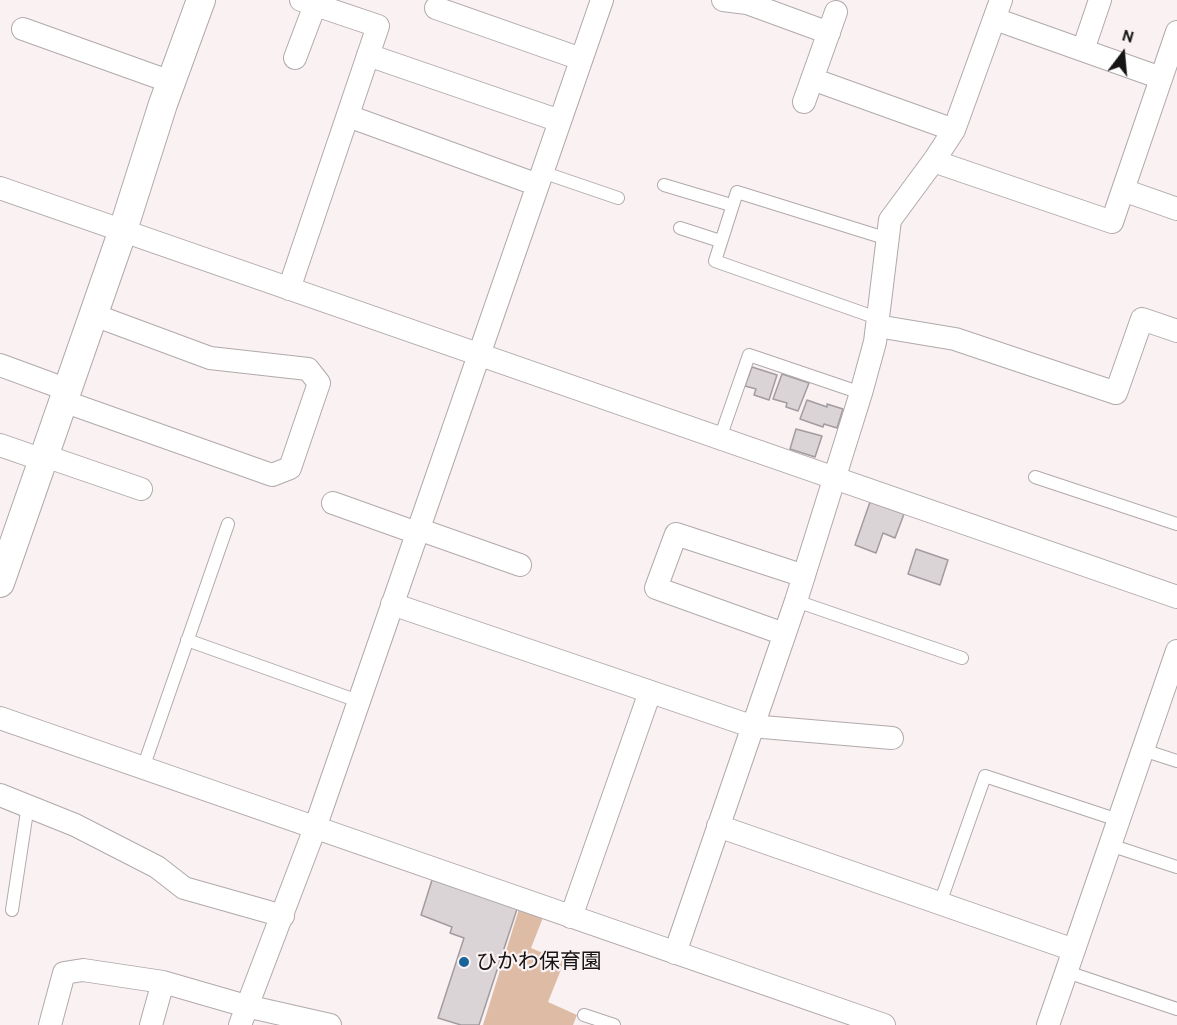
<!DOCTYPE html>
<html>
<head>
<meta charset="utf-8">
<style>
	body { margin:0 }
	#map { position:relative; width:1177px; height:1025px; overflow:hidden; background:#f9f1f2; font-family:Cabin,sans-serif }
	canvas { display:block }
	.north { position:absolute; left:1093px; top:24px; width:60px; height:60px; -webkit-text-stroke:4px #f9f1f2; paint-order:stroke; rotate:16deg; font-size:16px; font-weight:700; line-height:24px; text-align:center; color:#161414 }
	.north::after { content:''; display:block; margin:auto; width:21px; height:27px; background:#161414; clip-path:polygon(50% 0,100% 100%,50% 72%,0 100%) }
</style>
</head>
<body>
<div id="map">
<canvas width="1177" height="1025"></canvas>
<div class="north">N</div>
</div>
<script>
const g = document.querySelector('canvas').getContext('2d');
g.lineJoin = 'round';
function fill(path, color) { g.fillStyle = color; g.fill(path, 'evenodd'); }
const shape = rows => new Path2D(rows.map(r => 'M' + r).join(''));
function stroke(path, color, width, dash) { g.strokeStyle = color; g.lineWidth = width; g.lineCap = dash ? 'butt' : 'round'; g.setLineDash(dash || []); g.stroke(path); }
function label(font, color, halo, rows, align = 'center') {
  g.font = font + ' Cabin,"Noto Sans JP",sans-serif'; g.lineWidth = 4.5; g.setLineDash([]); g.textBaseline = 'middle'; g.strokeStyle = halo; g.fillStyle = color; for (const [text, x, y, turn = 0] of rows) {
    g.save(); g.translate(x, y); g.rotate((+turn || 0) * Math.PI / 180); g.textAlign = isNaN(turn) ? turn : align; if (halo) g.strokeText(text, 0, 0); g.fillText(text, 0, 0); g.restore();
  }
}
fill(shape([
	[520,906,544,915,531,948,564,962,548,1002,577,1015,573,1025,483,1025]
]), '#ddbba4');
const building = shape([
	[752,367,777,375,769,400,754,395,756,389,745,386,752,367],
	[782,374,809,383,798,411,786,407,787,403,773,399,782,374],
	[807,400,827,407,827,404,843,409,837,428,824,424,823,427,800,419,807,400],
	[796,429,822,436,815,457,790,449,796,429],
	[870,502,904,514,895,538,883,533,876,553,855,545,870,502],
	[916,549,948,560,940,585,908,574,916,549],
	[432,880,518,906,479,1025,461,1025,438,1018,464,938,450,933,452,927,421,915,432,880]
]);
fill(building, '#dad4d7');
stroke(building, '#a29ca0', 1.5);
const service = shape([
	[542,172,618,198],
	[664,185,731,205],
	[680,228,720,241],
	[877,318,715,261,737,192,888,239],
	[720,438,749,355,861,393],
	[1035,477,1177,524],
	[796,601,962,658],
	[187,640,358,701],
	[1143,750,1177,761],
	[143,768,228,524],
	[1110,845,1177,867],
	[940,903,985,776,1118,820],
	[12,910,28,805],
	[1067,972,1177,1009],
	[584,1015,614,1025]
]);
const minor = shape([
	[723,0,747,3,829,33],
	[436,8,581,59],
	[995,19,1161,78],
	[23,29,171,82],
	[1083,50,1100,0],
	[368,55,560,121],
	[295,58,315,5],
	[812,79,954,130],
	[804,102,836,12],
	[348,116,538,185],
	[935,159,942,164,1112,222,1177,32],
	[0,188,1177,597],
	[1123,190,1177,209],
	[289,289,378,26,301,0],
	[877,326,955,339,1116,393,1142,319,1177,331],
	[0,365,68,390],
	[63,401,272,475,290,468,319,383,308,369,210,358,94,315],
	[0,445,43,460],
	[45,456,141,489],
	[333,503,417,533],
	[418,529,520,565],
	[392,604,751,726,892,738],
	[784,634,656,588,676,534,804,576],
	[0,718,884,1025],
	[0,795,75,825,157,867,184,888,283,916],
	[718,826,1074,950],
	[571,917,650,692],
	[675,953,796,601,861,393,875,342,890,220,935,159,954,130,1001,0],
	[50,1025,64,973,83,970,163,982,246,1006,330,1025],
	[151,1025,163,982],
	[240,1025,315,828,602,0],
	[1048,1025,1177,651]
]);
const tertiary = shape([
	[0,583,123,230,163,104,201,0]
]);
stroke(service, '#b1a9ab', 14);
stroke(minor, '#b1a9ab', 24);
stroke(tertiary, '#b1a9ab', 30);
stroke(service, '#fff', 12);
stroke(minor, '#fff', 22);
stroke(tertiary, '#fff', 28);
for (const [x, y, r, color] of [
	[464,962,6,"#196498"]
]) { const dot = new Path2D(); dot.arc(x, y, r, 0, 2 * Math.PI); g.fillStyle = color; g.fill(dot); stroke(dot, '#f9f1f2', 2); }
label('21px', '#161414', '#f9f1f2', [
	["ひかわ保育園",476,962]
], 'left');
</script>
</body>
</html>
